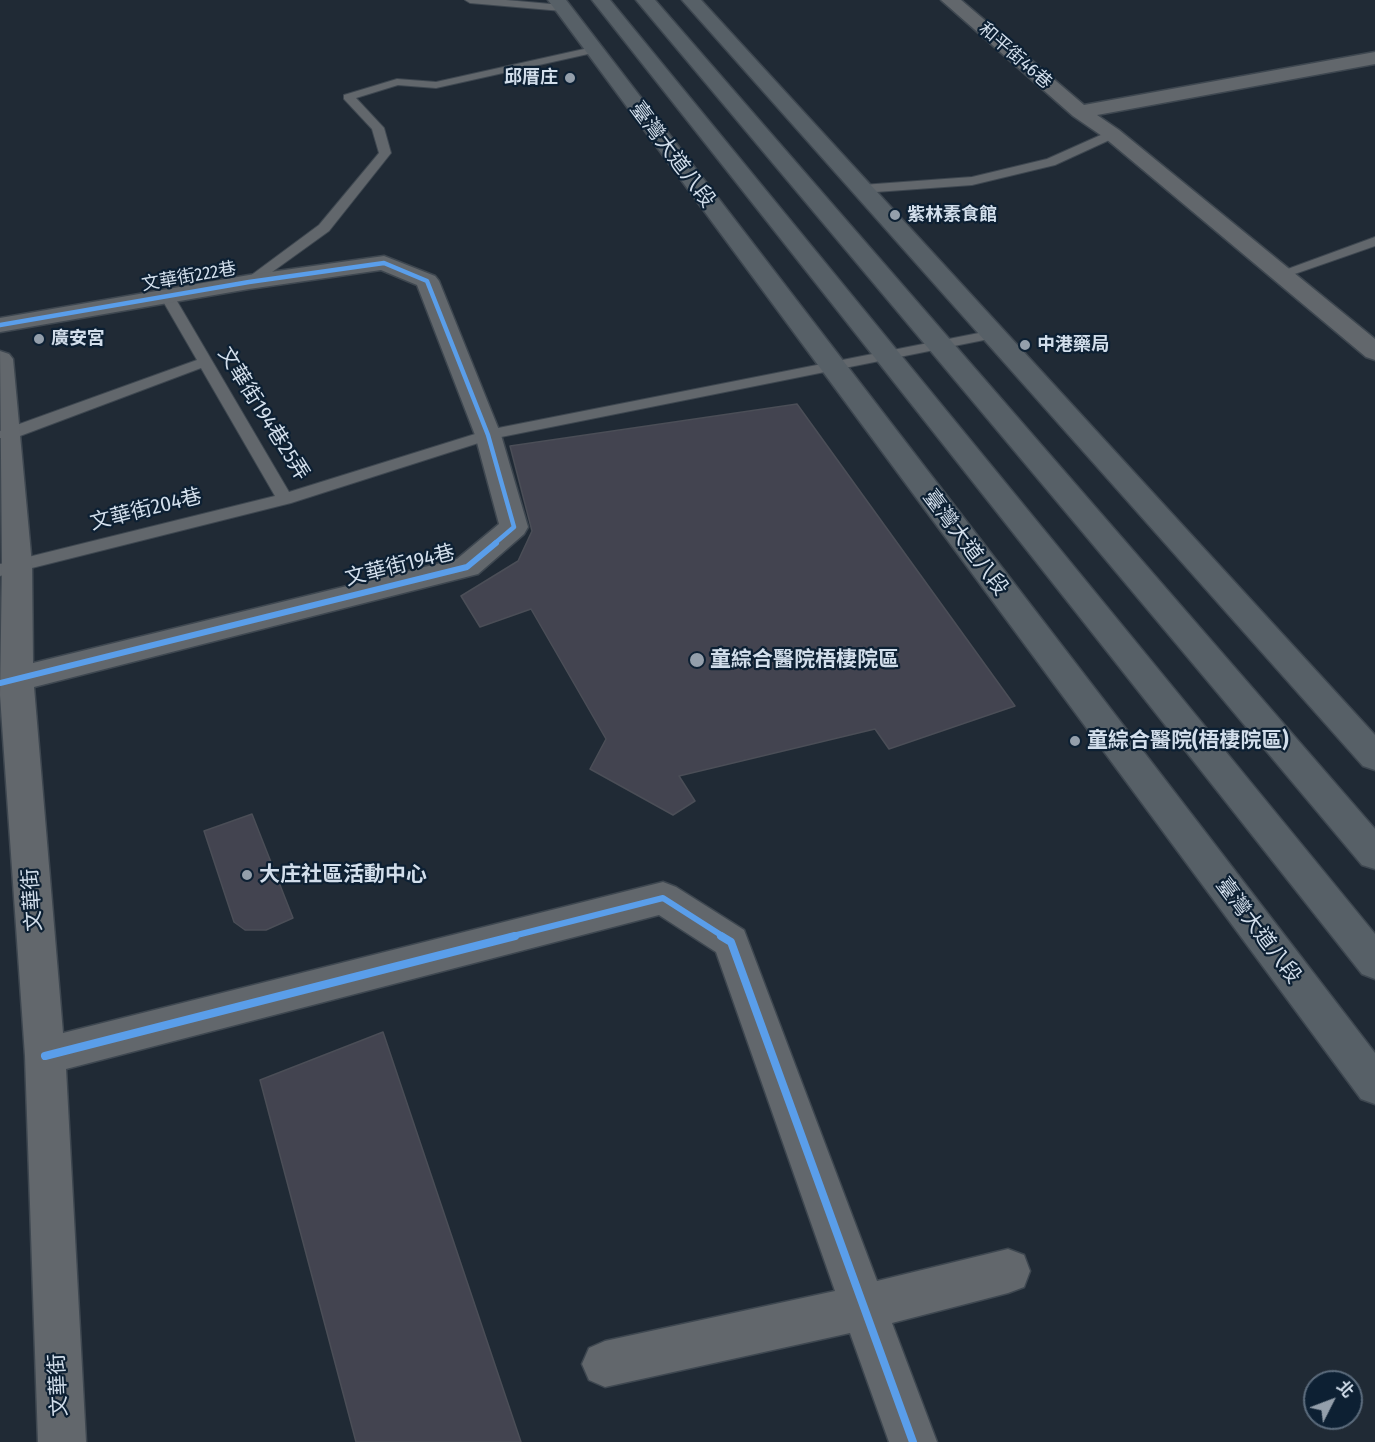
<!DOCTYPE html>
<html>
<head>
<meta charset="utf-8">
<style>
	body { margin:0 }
	#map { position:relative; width:1375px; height:1442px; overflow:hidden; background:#202a35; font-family:"Fira Sans Condensed","Noto Sans TC",sans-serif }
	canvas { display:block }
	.north { position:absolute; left:1303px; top:1370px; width:60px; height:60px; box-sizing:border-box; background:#0d2033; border:2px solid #5c6c7d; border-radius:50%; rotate:48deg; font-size:16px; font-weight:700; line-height:24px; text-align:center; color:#d2deeb }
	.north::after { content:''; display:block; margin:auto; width:21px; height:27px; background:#949fab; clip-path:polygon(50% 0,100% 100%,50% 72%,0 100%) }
</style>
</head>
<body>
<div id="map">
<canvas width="1375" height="1442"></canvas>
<div class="north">北</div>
</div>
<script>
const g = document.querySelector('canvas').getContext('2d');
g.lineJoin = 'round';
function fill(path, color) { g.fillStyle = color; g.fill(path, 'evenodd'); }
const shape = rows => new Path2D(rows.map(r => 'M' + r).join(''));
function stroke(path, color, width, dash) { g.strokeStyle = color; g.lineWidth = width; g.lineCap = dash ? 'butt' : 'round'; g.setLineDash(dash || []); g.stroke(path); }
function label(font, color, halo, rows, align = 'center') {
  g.font = font + ' "Fira Sans Condensed","Noto Sans TC",sans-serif'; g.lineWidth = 4.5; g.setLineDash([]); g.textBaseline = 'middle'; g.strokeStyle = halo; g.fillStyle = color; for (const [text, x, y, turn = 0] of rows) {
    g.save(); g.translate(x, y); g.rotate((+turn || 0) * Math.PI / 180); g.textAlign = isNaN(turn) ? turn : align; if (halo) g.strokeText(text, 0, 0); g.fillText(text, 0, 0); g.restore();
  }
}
const building = shape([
	[797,404,1015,706,889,749,875,729,679,776,695,801,673,815,590,769,606,739,531,609,480,627,461,596,518,561,532,531,510,446,797,404],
	[252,814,293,918,266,930,245,930,234,922,204,831,252,814],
	[383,1032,521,1442,356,1442,260,1080,383,1032]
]);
fill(building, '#434450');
stroke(building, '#4b4e57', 1.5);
const lane = shape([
	[465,0,506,0,562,5,567,8,562,11,470,3,465,0],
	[593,47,599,50,597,52,436,88,398,85,356,98,384,128,391,153,329,231,254,285,249,286,242,282,319,225,379,153,372,129,344,99,344,95,397,79,436,82,593,47],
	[1112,130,1116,131,1116,137,1055,165,972,185,862,193,856,189,862,185,972,177,1047,159,1112,130],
	[1375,237,1375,246,1286,277,1281,278,1274,274,1375,237],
	[167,292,174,296,289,492,488,430,994,330,1001,334,994,338,491,439,291,503,0,576,0,564,275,496,201,368,12,439,0,438,0,431,197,360,160,296,167,292]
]);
const street = shape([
	[941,0,961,0,1084,105,1375,52,1375,64,1097,115,1119,130,1375,339,1375,360,1366,357,1105,138,1073,116,941,0],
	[384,256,435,276,439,281,501,435,528,527,524,534,478,574,34,687,63,1033,663,882,676,887,744,930,877,1281,1008,1249,1024,1255,1030,1271,1024,1287,1008,1293,892,1323,937,1442,889,1442,850,1333,605,1387,589,1380,582,1364,589,1348,605,1341,835,1291,716,952,659,915,66,1069,86,1442,38,1442,25,1056,0,695,2,565,0,351,9,354,13,359,32,565,33,663,457,559,499,524,475,435,417,285,381,270,249,289,0,332,0,318,249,275,384,256]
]);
const primary = shape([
	[548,0,566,0,1375,1053,1375,1104,1361,1099,548,0],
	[592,0,610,0,1375,934,1375,979,1362,974,592,0],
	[636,0,655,0,1375,829,1375,869,1362,865,636,0],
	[682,0,701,0,1375,735,1375,770,1363,766,682,0]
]);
stroke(lane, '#3e4750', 2);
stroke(street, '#3e4750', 3);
stroke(primary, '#3e4750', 3);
fill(lane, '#62676c');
fill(street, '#62676c');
fill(primary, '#576067');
stroke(shape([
	[0,325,249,282,384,263,427,281,488,435,514,527,494,544]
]), '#5a9eea', 4.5);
stroke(shape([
	[0,683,467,567,496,543],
	[509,937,663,898,724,937]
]), '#5a9eea', 6);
stroke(shape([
	[721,936,731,942,913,1442],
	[45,1056,515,936]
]), '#5a9eea', 8);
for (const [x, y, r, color] of [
	[570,78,6,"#949fab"],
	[895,215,6,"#949fab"],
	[39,339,6,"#949fab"],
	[1025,345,6,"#949fab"],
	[697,660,8,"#949fab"],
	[1075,741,6,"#949fab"],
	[247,875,6,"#949fab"]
]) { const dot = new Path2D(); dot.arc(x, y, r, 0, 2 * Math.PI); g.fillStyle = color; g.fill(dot); stroke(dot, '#0d2033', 2); }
label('18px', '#d2deeb', '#0d2033', [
	["和平街46巷",1015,56,41],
	["文華街222巷",189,277,-10]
]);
label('bold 18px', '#d2deeb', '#0d2033', [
	["邱厝庄",558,78,"right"],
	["紫林素食館",907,215],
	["廣安宮",51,339],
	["中港藥局",1037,345]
], 'left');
label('21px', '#d2deeb', '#0d2033', [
	["臺灣大道八段",672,155,53],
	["文華街194巷25弄",263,414,58],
	["文華街204巷",146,510,-14],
	["臺灣大道八段",965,543,53],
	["文華街194巷",400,566,-14],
	["文華街",33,900,-94],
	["臺灣大道八段",1258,931,53],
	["文華街",59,1385,-93]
]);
label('bold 21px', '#d2deeb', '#0d2033', [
	["童綜合醫院梧棲院區",710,660],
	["童綜合醫院(梧棲院區)",1087,741],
	["大庄社區活動中心",259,875]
], 'left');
</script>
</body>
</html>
